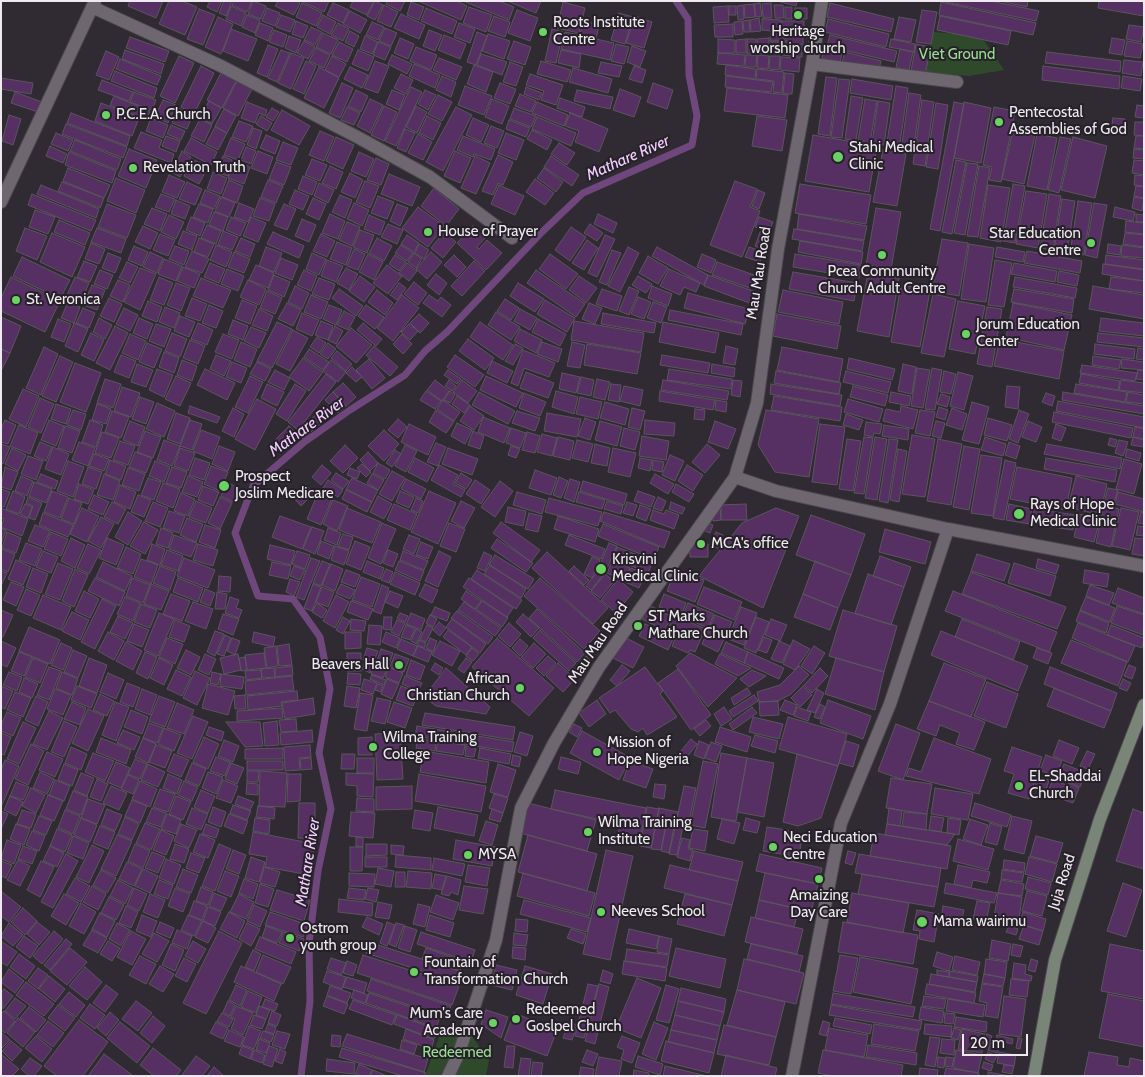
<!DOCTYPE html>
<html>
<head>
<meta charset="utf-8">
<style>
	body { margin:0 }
	#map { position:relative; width:1145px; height:1077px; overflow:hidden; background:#302a32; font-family:Cabin,sans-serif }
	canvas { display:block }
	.frame { position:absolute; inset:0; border:2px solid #eeeaef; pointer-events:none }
	.scale { position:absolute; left:962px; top:1034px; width:66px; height:22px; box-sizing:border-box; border:2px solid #eeeaef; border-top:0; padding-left:6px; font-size:15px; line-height:18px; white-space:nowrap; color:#eeeaef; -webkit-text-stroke:4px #262128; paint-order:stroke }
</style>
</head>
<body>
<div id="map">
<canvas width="1145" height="1077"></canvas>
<div class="frame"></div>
<div class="scale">20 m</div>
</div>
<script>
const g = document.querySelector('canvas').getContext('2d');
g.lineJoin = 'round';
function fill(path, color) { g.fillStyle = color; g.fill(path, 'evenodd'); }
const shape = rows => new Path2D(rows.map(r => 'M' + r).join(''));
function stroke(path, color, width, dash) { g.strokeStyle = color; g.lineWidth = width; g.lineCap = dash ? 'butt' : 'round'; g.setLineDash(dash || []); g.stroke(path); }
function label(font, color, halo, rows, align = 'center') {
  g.font = font + ' Cabin,sans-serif'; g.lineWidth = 4; g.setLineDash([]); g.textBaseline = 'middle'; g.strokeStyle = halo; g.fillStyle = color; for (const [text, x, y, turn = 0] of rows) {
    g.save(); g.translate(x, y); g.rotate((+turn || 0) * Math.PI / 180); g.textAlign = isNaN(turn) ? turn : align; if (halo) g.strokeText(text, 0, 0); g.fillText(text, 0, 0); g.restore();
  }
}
fill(shape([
	[933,32,981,36,1004,70,969,76,924,72],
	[464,1025,489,1060,486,1076,426,1076,427,1070,441,1032]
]), '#2e4a2b');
stroke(shape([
	[301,1076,310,1001,309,943,318,871,331,809,319,753,330,689,320,637,293,599,258,596,235,533,253,486,303,443,350,410,405,375,425,351,447,332,540,234,583,193,692,145,697,116,689,75,688,19,676,1]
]), '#6f477c', 7);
const building = shape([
	[130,1,163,1,156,18,128,6,130,1],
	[169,1,182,1,197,7,185,35,159,24,169,1],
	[210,1,222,1,217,12,207,7,210,1],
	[224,1,232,1,226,16,219,13,224,1],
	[234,1,252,1,247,12,232,5,234,1],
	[253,1,266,6,261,19,248,14,253,1],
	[278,1,297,1,300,3,294,15,275,6,278,1],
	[301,1,329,1,324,12,301,1],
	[353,1,374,1,367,15,350,7,353,1],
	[375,1,383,5,375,20,367,16,375,1],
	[387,1,405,1,400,11,386,4,387,1],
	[418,1,457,1,467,6,461,20,418,1],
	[463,1,499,1,514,7,509,20,463,1],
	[507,1,541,1,536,13,507,1],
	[777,1,797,1,796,6,777,1],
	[941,1,991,1,1039,11,1036,21,941,1],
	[1000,1,1028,1,1027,7,1000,1],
	[1099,1,1144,1,1144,16,1098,8,1099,1],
	[411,2,424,7,419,20,407,15,411,2],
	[563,2,585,8,579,33,557,28,563,2],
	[941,2,1036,23,1033,35,939,15,941,2],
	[302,3,322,13,316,26,296,17,302,3],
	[333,3,349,10,343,23,327,15,333,3],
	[760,3,762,16,756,17,754,4,760,3],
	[771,3,772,18,763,18,762,4,771,3],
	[830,3,894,19,891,32,827,17,830,3],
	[754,4,755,17,745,18,744,5,754,4],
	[384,5,398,12,391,27,377,21,384,5],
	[743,5,744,19,738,20,737,6,743,5],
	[774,5,783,5,784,18,775,18,774,5],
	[231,6,246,13,241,26,226,19,231,6],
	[728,6,729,22,714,23,713,7,728,6],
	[729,6,736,6,736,15,729,15,729,6],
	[469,7,492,15,486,32,463,23,469,7],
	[785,7,792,7,792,19,785,19,785,7],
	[267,8,280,13,275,26,262,21,267,8],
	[426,8,457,21,452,34,421,21,426,8],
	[795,8,807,8,807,19,794,19,795,8],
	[199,9,215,15,203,45,187,39,199,9],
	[517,10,538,18,530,41,508,33,517,10],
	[922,10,937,12,931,44,916,42,922,10],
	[350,11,367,20,360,33,343,24,350,11],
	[619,13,633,17,625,44,611,40,619,13],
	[401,14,425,25,419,39,394,28,401,14],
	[247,15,260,20,255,33,242,27,247,15],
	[281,15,295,20,290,32,276,27,281,15],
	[323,15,336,22,330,34,317,27,323,15],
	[494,16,510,22,505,37,488,31,494,16],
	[635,16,652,22,644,48,626,43,635,16],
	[940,16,1011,31,1008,45,937,30,940,16],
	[218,17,233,24,221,54,205,47,218,17],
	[899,17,916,20,911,42,894,39,899,17],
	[759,18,761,31,751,32,750,20,759,18],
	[762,19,781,20,781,32,762,30,762,19],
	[828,19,889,34,886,47,825,32,828,19],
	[749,20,750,32,744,32,743,21,749,20],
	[296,21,308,26,303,38,292,34,296,21],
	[583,21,599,25,596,39,614,43,610,60,561,49,565,32,580,35,583,21],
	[742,21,743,34,735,35,734,22,742,21],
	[782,21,804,21,804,32,781,31,782,21],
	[372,22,384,27,378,40,366,35,372,22],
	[260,23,273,28,268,41,255,35,260,23],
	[338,23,349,29,343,41,331,35,338,23],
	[459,23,475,29,470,43,454,37,459,23],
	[733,24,733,37,715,37,714,25,733,24],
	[1129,25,1144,27,1141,42,1126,39,1129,25],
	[311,27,322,32,315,45,304,40,311,27],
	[385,28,397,33,391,46,379,41,385,28],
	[231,29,257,39,248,61,223,51,231,29],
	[552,29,563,32,556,63,545,61,552,29],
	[274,30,287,35,283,47,269,42,274,30],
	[429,30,442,35,435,51,423,46,429,30],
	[350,31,359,36,354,47,345,42,350,31],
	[477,32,487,36,476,65,467,62,477,32],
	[771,32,784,32,784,41,770,41,771,32],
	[785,32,803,32,803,45,792,45,792,41,785,41,785,32],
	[323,33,338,40,331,54,316,47,323,33],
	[488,34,510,41,504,59,482,51,488,34],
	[444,35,466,44,460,59,438,50,444,35],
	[830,35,897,51,894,62,827,46,830,35],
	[289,36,301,40,296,53,285,48,289,36],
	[365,36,378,42,372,54,360,49,365,36],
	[130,37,169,51,165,62,126,48,130,37],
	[400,38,414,44,408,59,394,53,400,38],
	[769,38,769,53,758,54,757,39,769,38],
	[1112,38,1125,40,1122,55,1109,53,1112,38],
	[718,39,735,40,735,53,718,53,718,39],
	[746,39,746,53,736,53,736,40,746,39],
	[747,39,756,39,756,53,747,54,747,39],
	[891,39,915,44,914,52,889,47,891,39],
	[304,41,315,47,308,59,297,53,304,41],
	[514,41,531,47,525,65,507,59,514,41],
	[1127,41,1143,44,1140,58,1124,56,1127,41],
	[339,42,353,49,347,62,332,55,339,42],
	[378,42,391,47,385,60,373,55,378,42],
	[771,42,781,42,781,54,771,54,771,42],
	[782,42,791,42,791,56,782,55,782,42],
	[616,44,629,47,624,64,611,61,616,44],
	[916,44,931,47,925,74,911,71,916,44],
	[268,45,278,49,267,77,257,73,268,45],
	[632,46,646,51,640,67,627,62,632,46],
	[792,46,802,46,802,57,791,57,792,46],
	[416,47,437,55,431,70,410,61,416,47],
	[825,47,842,52,840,63,822,58,825,47],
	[316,48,330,55,324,68,309,61,316,48],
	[900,49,913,52,909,70,896,67,900,49],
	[125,50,164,64,161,74,122,59,125,50],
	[281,50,290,53,277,82,268,78,281,50],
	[358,50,374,57,368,71,352,64,358,50],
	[561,50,581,54,579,68,558,63,561,50],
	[106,51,119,57,109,80,96,75,106,51],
	[845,52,881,61,878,73,842,63,845,52],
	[1047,52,1121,61,1120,72,1045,63,1047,52],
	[291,53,304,58,291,89,278,83,291,53],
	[718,53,745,55,744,66,717,64,718,53],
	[481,54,507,62,502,75,477,65,481,54],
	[392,55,412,64,407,74,388,64,392,55],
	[746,55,757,55,756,67,745,67,746,55],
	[758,55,769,56,768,69,757,68,758,55],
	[179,56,194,63,175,103,160,96,179,56],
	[332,56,346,64,339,77,325,70,332,56],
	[770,56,780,56,779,70,769,69,770,56],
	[781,57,800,58,799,72,780,70,781,57],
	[439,58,462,67,456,80,433,70,439,58],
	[120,59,161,76,157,85,116,69,120,59],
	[1124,60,1143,62,1141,76,1122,73,1124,60],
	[306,61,316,66,304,94,293,89,306,61],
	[375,61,389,66,378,93,364,88,375,61],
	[541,61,571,70,567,82,537,74,541,61],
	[510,62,523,67,516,86,503,82,510,62],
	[601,62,622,66,619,77,598,73,601,62],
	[414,64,440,75,435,88,409,76,414,64],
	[474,65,493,72,486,92,467,84,474,65],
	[726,65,756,69,755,79,725,75,726,65],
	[201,66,214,73,194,114,181,107,201,66],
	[634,66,646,70,642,83,629,79,634,66],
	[1043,66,1120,76,1119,89,1042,80,1043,66],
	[319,67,339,78,324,108,304,98,319,67],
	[350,67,368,75,362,88,344,79,350,67],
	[573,68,612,79,608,93,569,82,573,68],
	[757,69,784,72,782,93,773,92,774,81,756,79,757,69],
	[115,71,157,88,154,98,111,81,115,71],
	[221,73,236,81,222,108,207,100,221,73],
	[785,73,794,74,792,94,783,94,785,73],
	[401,74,413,80,406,94,394,88,401,74],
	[530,74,563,85,556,105,541,100,544,91,526,85,530,74],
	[442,76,456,82,451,97,436,90,442,76],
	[726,76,773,82,771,92,725,87,726,76],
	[1123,76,1142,79,1140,91,1121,88,1123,76],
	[826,77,837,78,830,136,818,134,826,77],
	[1,78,33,83,31,94,1,89,1,78],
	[839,79,850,80,842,138,831,137,839,79],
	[852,79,893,86,891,100,850,93,852,79],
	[102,80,133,92,129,101,98,90,102,80],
	[237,81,252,89,238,116,223,108,237,81],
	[342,83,353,88,340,118,329,113,342,83],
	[500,83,516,89,510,104,494,98,500,83],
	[653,83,673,90,667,109,647,102,653,83],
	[465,86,492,96,484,115,458,105,465,86],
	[896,86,908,88,899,150,886,148,896,86],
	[411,87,422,92,396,146,385,141,411,87],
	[526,87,542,93,539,100,524,94,526,87],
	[727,88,788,95,785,118,724,111,727,88],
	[620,89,641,97,634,117,613,110,620,89],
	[356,90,368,96,361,112,348,106,356,90],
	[392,90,405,95,399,110,386,104,392,90],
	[425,90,436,95,428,110,418,104,425,90],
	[577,90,613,97,610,109,574,101,577,90],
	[15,92,42,102,38,112,11,103,15,92],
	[134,92,156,100,152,110,130,102,134,92],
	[909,93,921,95,913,153,901,151,909,93],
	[520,94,536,101,531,112,515,106,520,94],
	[438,95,452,102,442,121,428,114,438,95],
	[114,96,150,111,147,120,110,105,114,96],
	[851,96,863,98,856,140,845,139,851,96],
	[560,98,585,107,582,117,557,108,560,98],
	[370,99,383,105,370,133,357,126,370,99],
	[492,99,509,106,502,124,485,117,492,99],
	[865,99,877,101,870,143,858,141,865,99],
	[163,100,176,105,168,123,155,117,163,100],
	[922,100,934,102,925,166,913,164,922,100],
	[209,101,221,108,212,124,200,118,209,101],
	[878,101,890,103,884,145,872,143,878,101],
	[247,102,267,110,265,116,259,113,255,123,241,118,247,102],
	[537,102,568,115,564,126,532,113,537,102],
	[954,102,964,104,940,231,930,229,954,102],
	[964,102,991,108,981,163,954,158,964,102],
	[101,103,139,118,132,136,95,121,101,103],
	[936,103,948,105,938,169,926,167,936,103],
	[1137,105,1144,106,1144,118,1135,117,1137,105],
	[384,106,397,112,384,141,371,135,384,106],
	[416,106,427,112,417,133,406,127,416,106],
	[347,107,360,113,354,125,341,120,347,107],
	[456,107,472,115,443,171,426,162,456,107],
	[994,107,1015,111,1001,182,989,180,992,167,983,165,994,107],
	[178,108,193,114,187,129,172,123,178,108],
	[272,108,279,112,273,121,266,117,272,108],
	[514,108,536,116,531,127,510,119,514,108],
	[224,109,236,116,227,133,215,126,224,109],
	[282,110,310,126,299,145,271,130,282,110],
	[71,113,130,136,127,146,67,123,71,113],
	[570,113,608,129,599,152,575,142,579,131,565,126,570,113],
	[9,115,21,119,13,145,2,141,9,115],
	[261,116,272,123,267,131,256,124,261,116],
	[427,116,441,123,433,140,419,133,427,116],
	[757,116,787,120,782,151,752,146,757,116],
	[537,117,576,133,571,146,532,129,537,117],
	[151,118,168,125,163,138,146,131,151,118],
	[473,118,489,125,481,142,466,135,473,118],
	[1113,118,1125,119,1123,134,1111,131,1113,118],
	[200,119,212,125,204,142,191,136,200,119],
	[509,120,530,128,526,137,506,129,509,120],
	[239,121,253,126,246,142,232,137,239,121],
	[1135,122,1144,122,1144,136,1134,135,1135,122],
	[66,124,127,147,123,158,62,134,66,124],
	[171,125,185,131,181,140,167,134,171,125],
	[491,126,504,131,497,148,484,143,491,126],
	[215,127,227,133,218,150,206,144,215,127],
	[253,128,262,131,256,149,247,145,253,128],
	[405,129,415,133,406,152,397,148,405,129],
	[532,130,552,140,547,150,527,139,532,130],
	[1013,130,1035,135,1024,184,1002,179,1013,130],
	[320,131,334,137,324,161,309,155,320,131],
	[141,132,162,140,159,148,174,154,171,163,134,148,141,132],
	[56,133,73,140,68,151,51,144,56,133],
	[506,133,524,140,516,160,498,153,506,133],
	[418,134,432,142,423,160,408,153,418,134],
	[1037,134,1057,138,1047,190,1027,186,1037,134],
	[266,135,280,141,275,154,260,148,266,135],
	[813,135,877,146,869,192,805,181,813,135],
	[166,136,180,141,176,152,162,146,166,136],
	[463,136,495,149,491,160,474,154,473,157,457,150,463,136],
	[1136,136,1144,136,1144,149,1134,148,1136,136],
	[336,137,354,145,343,169,326,161,336,137],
	[1060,137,1071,139,1059,193,1048,190,1060,137],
	[1073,137,1107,146,1095,198,1061,190,1073,137],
	[191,138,217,152,211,165,184,151,191,138],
	[231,138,245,144,238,160,224,155,231,138],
	[75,140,121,159,117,170,70,151,75,140],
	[283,142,298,148,291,165,276,160,283,142],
	[559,143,575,153,567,165,551,154,559,143],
	[50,146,67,154,63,163,46,156,50,146],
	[246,147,256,151,251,164,241,160,246,147],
	[129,149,157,160,146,188,118,176,129,149],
	[1134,149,1144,150,1144,159,1133,158,1134,149],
	[883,150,906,154,897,206,873,202,883,150],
	[182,151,191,157,180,177,172,172,182,151],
	[258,151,273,157,267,174,251,168,258,151],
	[455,151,471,158,460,183,444,176,455,151],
	[69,152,116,171,112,183,65,165,69,152],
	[359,152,374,159,366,177,351,171,359,152],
	[498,155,513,162,503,185,498,183,493,195,482,191,498,155],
	[223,156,234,161,228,176,216,172,223,156],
	[475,156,490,163,476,194,461,188,475,156],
	[551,156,579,175,572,186,544,167,551,156],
	[376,158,389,164,381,185,367,180,376,158],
	[192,159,208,167,199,184,184,176,192,159],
	[312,159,327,165,320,181,305,175,312,159],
	[956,160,966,162,952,234,942,232,956,160],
	[1134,160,1144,161,1144,175,1132,173,1134,160],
	[235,161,250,167,244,184,228,178,235,161],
	[276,162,291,167,284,185,269,179,276,162],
	[967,163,978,164,965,235,954,233,967,163],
	[330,166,343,172,336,189,322,183,330,166],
	[979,166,990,168,978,237,967,236,979,166],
	[68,168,110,185,104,198,63,181,68,168],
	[544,168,563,182,556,192,537,178,544,168],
	[213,172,227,178,221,194,207,189,213,172],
	[350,173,363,180,355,198,341,192,350,173],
	[389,174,420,187,412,206,381,194,389,174],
	[169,175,185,182,177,198,162,192,169,175],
	[1135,175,1144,176,1144,186,1134,185,1135,175],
	[303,176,317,182,312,195,298,189,303,176],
	[116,178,145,190,136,213,107,201,116,178],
	[535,179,554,193,545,205,526,192,535,179],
	[229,180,243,186,237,203,222,197,229,180],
	[268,180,283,186,276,203,261,197,268,180],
	[365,181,379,186,370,208,356,202,365,181],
	[735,181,757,189,750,207,760,211,742,257,710,245,735,181],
	[62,182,104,198,100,208,58,191,62,182],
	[187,182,202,189,195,205,179,199,187,182],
	[319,183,334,190,328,203,314,196,319,183],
	[800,184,871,195,866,224,795,213,800,184],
	[1013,184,1025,186,1015,243,1003,241,1013,184],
	[41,185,99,209,96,218,37,194,41,185],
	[499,185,524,196,515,215,491,204,499,185],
	[988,185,1010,188,1001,242,980,238,988,185],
	[1136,186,1144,187,1144,198,1134,196,1136,186],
	[434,188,459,209,446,226,421,206,434,188],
	[205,190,220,196,214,209,200,203,205,190],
	[295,190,309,196,303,210,289,204,295,190],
	[758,190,765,193,759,209,752,206,758,190],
	[1026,191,1047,194,1038,248,1016,244,1026,191],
	[32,194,96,220,91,231,28,205,32,194],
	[161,194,175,199,169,212,155,207,161,194],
	[1049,194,1061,196,1053,250,1040,248,1049,194],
	[340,195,352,200,345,218,332,212,340,195],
	[378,196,394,202,387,219,371,213,378,196],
	[221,197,235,203,229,217,215,211,221,197],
	[1134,197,1144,199,1142,211,1132,208,1134,197],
	[260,198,275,204,269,221,253,216,260,198],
	[313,198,326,204,319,220,306,214,313,198],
	[1062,199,1075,201,1067,253,1054,251,1062,199],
	[176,200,190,206,185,219,171,214,176,200],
	[1078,201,1092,203,1084,255,1070,253,1078,201],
	[239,203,254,209,248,222,234,217,239,203],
	[354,203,369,210,362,226,347,219,354,203],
	[1094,203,1107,205,1097,258,1085,255,1094,203],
	[107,204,136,215,127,238,98,227,107,204],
	[199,204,213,209,208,223,193,217,199,204],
	[284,204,296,209,287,230,274,225,284,204],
	[397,204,408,208,400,226,390,221,397,204],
	[418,207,444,226,428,247,402,228,418,207],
	[1115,207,1135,212,1133,221,1113,217,1115,207],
	[152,208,167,214,160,231,144,224,152,208],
	[876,208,901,212,891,269,866,265,876,208],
	[35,210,55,217,48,234,29,227,35,210],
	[214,212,228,217,223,231,209,225,214,212],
	[330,214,345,221,338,239,322,233,330,214],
	[598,214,617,223,613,233,594,224,598,214],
	[799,214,867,226,864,240,797,229,799,214],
	[1136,214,1144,215,1144,222,1136,222,1136,214],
	[169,215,184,222,176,239,161,232,169,215],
	[369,215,385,222,380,235,364,229,369,215],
	[191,217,205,223,200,236,186,230,191,217],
	[231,217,246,223,240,236,226,230,231,217],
	[251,217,266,223,258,242,243,236,251,217],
	[759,217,773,222,769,231,755,227,759,217],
	[302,219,316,225,309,242,295,236,302,219],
	[59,220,90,233,85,245,54,232,59,220],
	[1126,221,1144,223,1144,234,1125,232,1126,221],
	[347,222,360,227,352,246,339,240,347,222],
	[388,224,403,230,397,244,381,237,388,224],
	[590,224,603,233,597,241,584,233,590,224],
	[207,225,221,231,216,244,201,238,207,225],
	[143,226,158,233,150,249,135,242,143,226],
	[473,226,485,238,477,247,479,249,487,240,502,253,486,270,457,243,473,226],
	[571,227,586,237,570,261,555,250,571,227],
	[25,228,47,236,37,260,16,251,25,228],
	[97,228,126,239,121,253,91,242,97,228],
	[794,229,864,241,862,251,792,239,794,229],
	[360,230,374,235,367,253,353,247,360,230],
	[761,230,770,233,764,250,755,246,761,230],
	[183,231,197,236,192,250,178,244,183,231],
	[223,231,238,237,232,250,218,245,223,231],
	[273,232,304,246,299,258,267,244,273,232],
	[444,232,456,242,443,258,431,248,444,232],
	[52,233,85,247,72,277,40,262,52,233],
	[1125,233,1144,235,1144,247,1123,244,1125,233],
	[160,234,175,240,168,256,153,250,160,234],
	[321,234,335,241,327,257,313,251,321,234],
	[407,235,419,243,414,252,401,244,407,235],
	[605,235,615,239,597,277,588,273,605,235],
	[199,238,214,244,208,257,194,252,199,238],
	[241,238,255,244,250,257,235,251,241,238],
	[377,238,392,246,384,261,369,253,377,238],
	[942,239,968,243,959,296,932,291,942,239],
	[587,240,598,248,584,270,572,263,587,240],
	[800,241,863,252,861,264,798,252,800,241],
	[337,242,352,248,346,265,330,259,337,242],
	[91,243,105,249,99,264,85,259,91,243],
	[419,244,429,250,424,259,415,253,419,244],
	[969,244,994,248,986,302,961,299,969,244],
	[1108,244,1121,246,1120,255,1107,253,1108,244],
	[216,245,232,252,226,267,210,260,216,245],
	[401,245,413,253,407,261,395,253,401,245],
	[1122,245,1144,248,1144,258,1121,256,1122,245],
	[134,246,148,252,142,266,128,260,134,246],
	[175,246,189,251,184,265,169,259,175,246],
	[266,247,282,253,274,272,259,266,266,247],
	[628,247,639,253,620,292,608,286,628,247],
	[657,247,708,275,704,285,652,256,657,247],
	[749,247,764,252,760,262,745,257,749,247],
	[997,247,1025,252,1023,262,995,257,997,247],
	[354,249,365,254,358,270,347,266,354,249],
	[612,250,621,253,607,285,599,282,612,250],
	[192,251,209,259,202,273,185,267,192,251],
	[1027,251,1082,261,1080,273,1024,263,1027,251],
	[150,252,163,258,157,273,143,267,150,252],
	[234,252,250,259,244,273,228,267,234,252],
	[431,252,442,262,427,279,416,269,431,252],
	[108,253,121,258,115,273,102,268,108,253],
	[312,253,326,259,319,275,306,269,312,253],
	[414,253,422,259,416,268,408,262,414,253],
	[368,254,383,262,374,280,359,272,368,254],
	[550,254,578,274,566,289,539,269,550,254],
	[702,254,716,260,711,273,697,267,702,254],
	[795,254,861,265,859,278,793,267,795,254],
	[395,255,406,262,399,271,389,264,395,255],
	[454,255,466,267,457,277,444,265,454,255],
	[1106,255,1144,260,1144,269,1105,264,1106,255],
	[648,256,668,268,658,284,639,273,648,256],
	[22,257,70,280,60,299,13,276,22,257],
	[281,258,298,265,292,280,275,273,281,258],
	[164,259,182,266,176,281,158,274,164,259],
	[327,260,343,266,336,282,321,276,327,260],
	[995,260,1012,263,1004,307,988,305,995,260],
	[84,261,97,266,90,282,77,277,84,261],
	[474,261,485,271,462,296,451,286,474,261],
	[127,262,138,267,130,283,119,278,127,262],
	[717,262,754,275,750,288,712,275,717,262],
	[210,263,225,269,219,283,204,277,210,263],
	[407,263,417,271,409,281,399,273,407,263],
	[1014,263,1057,271,1055,282,1011,274,1014,263],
	[1103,264,1144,270,1144,281,1102,274,1103,264],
	[256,265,274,273,268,288,249,280,256,265],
	[387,265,402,276,388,294,373,283,387,265],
	[183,267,200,274,194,288,177,281,183,267],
	[140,268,156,274,140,310,124,302,140,268],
	[346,268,358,274,349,290,337,283,346,268],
	[227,269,244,276,238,291,221,284,227,269],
	[669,269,700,283,696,292,684,287,680,295,660,286,669,269],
	[100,270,113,275,107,289,94,284,100,270],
	[304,270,317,276,311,291,297,285,304,270],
	[536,270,585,304,576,317,527,283,536,270],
	[1059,271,1079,275,1077,286,1057,282,1059,271],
	[793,272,857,283,854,301,789,289,793,272],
	[868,273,899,278,889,337,857,331,868,273],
	[436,274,447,283,439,295,427,285,436,274],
	[274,275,290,282,284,297,268,290,274,275],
	[708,275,756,292,752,304,704,286,708,275],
	[360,276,375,287,364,302,349,291,360,276],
	[579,276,597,288,586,303,569,290,579,276],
	[638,276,652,284,646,293,632,285,638,276],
	[11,277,60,301,45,332,1,311,1,298,11,277],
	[75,277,89,283,80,303,66,297,75,277],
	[159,277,173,283,164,305,150,300,159,277],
	[1015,277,1077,288,1075,298,1013,287,1015,277],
	[1111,277,1144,281,1144,293,1109,289,1111,277],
	[201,278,231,290,223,308,193,296,201,278],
	[319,278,335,284,329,300,312,294,319,278],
	[118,280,130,285,123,302,110,296,118,280],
	[248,280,266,289,259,305,240,297,248,280],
	[414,282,427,293,418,305,404,294,414,282],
	[176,283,190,288,181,311,167,305,176,283],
	[399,283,406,288,397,300,390,295,399,283],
	[518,283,544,299,535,312,510,296,518,283],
	[92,285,105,290,97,310,83,305,92,285],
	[901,285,930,290,920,347,891,342,901,285],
	[295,286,309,293,302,309,288,302,295,286],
	[652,286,672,294,668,306,648,298,652,286],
	[1093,286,1144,295,1144,319,1089,309,1093,286],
	[629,287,639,291,629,315,619,311,629,287],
	[339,289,363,306,356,316,332,298,339,289],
	[602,289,622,296,617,311,596,304,602,289],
	[1014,289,1074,299,1072,313,1011,302,1014,289],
	[377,290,393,303,385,315,368,302,377,290],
	[783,290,843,302,839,324,778,312,783,290],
	[267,291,282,298,275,314,260,308,267,291],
	[688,293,749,309,745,324,684,308,688,293],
	[933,294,956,299,944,357,921,353,933,294],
	[311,295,328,302,321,319,304,312,311,295],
	[402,295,419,308,393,341,377,328,402,295],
	[429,295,438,301,441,297,451,305,442,317,423,303,429,295],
	[638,297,651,302,644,319,631,314,638,297],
	[109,298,122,304,114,322,100,316,109,298],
	[192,298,207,304,200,321,185,316,192,298],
	[505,299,519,308,511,320,497,311,505,299],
	[242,300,257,306,250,324,235,318,242,300],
	[545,300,575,318,567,332,537,314,545,300],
	[148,301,162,307,157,322,142,316,148,301],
	[958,301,985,306,975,354,949,349,958,301],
	[68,302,80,307,74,323,61,318,68,302],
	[653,302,667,307,661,323,647,318,653,302],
	[287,303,301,310,293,326,278,319,287,303],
	[589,303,602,308,595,324,582,319,589,303],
	[1013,303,1072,315,1064,350,1006,337,1013,303],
	[209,305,223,311,216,328,202,323,209,305],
	[329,305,342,310,336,325,323,319,329,305],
	[366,305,384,317,375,329,358,316,366,305],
	[165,307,180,313,174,328,159,322,165,307],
	[987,307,1002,309,992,367,977,364,987,307],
	[83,308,95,313,89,328,76,323,83,308],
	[124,308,138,315,130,331,116,324,124,308],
	[259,309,273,316,267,331,252,325,259,309],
	[520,309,537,318,530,330,514,321,520,309],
	[670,310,743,324,741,335,668,320,670,310],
	[344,311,355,317,348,330,337,325,344,311],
	[496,312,520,327,511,340,488,325,496,312],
	[302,313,319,320,312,336,296,329,302,313],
	[603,313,656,323,654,333,601,324,603,313],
	[419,314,429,323,420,333,410,323,419,314],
	[777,314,841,326,837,349,773,336,777,314],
	[180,316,195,322,189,337,174,331,180,316],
	[1,317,21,326,10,353,1,349,1,317],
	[99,318,112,325,105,339,93,332,99,318],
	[139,318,153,324,147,339,133,333,139,318],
	[1101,318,1144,323,1144,336,1099,331,1101,318],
	[58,319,71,324,64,342,51,337,58,319],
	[538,319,566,334,560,346,532,332,538,319],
	[233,320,248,326,243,340,228,334,233,320],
	[321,321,333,326,328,340,315,335,321,321],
	[574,321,644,333,641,352,571,340,574,321],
	[277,322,292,329,272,368,257,361,277,322],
	[480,322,513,345,503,360,470,337,480,322],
	[663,322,719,333,715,353,659,342,663,322],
	[74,323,88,329,78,352,65,346,74,323],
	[198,323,213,330,207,345,191,339,198,323],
	[363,323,382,339,376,346,357,330,363,323],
	[156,324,171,329,164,347,149,341,156,324],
	[409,324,418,331,410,340,401,332,409,324],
	[115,326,128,333,110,370,96,363,115,326],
	[335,326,343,331,336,344,328,340,335,326],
	[251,327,266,333,259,348,244,341,251,327],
	[351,328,372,345,356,363,336,346,351,328],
	[520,329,542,340,536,353,514,341,520,329],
	[293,330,308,338,290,371,276,364,293,330],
	[91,333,104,340,94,361,81,355,91,333],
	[172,333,187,339,180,357,165,351,172,333],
	[1098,333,1144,338,1144,347,1097,342,1098,333],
	[130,334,146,341,138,360,122,353,130,334],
	[223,334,239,340,232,359,215,352,223,334],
	[402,334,412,344,403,354,393,344,402,334],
	[317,337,326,343,319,353,310,347,317,337],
	[468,339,494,358,485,370,459,351,468,339],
	[1000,339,1064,351,1059,379,994,366,1000,339],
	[190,340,205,346,198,364,183,358,190,340],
	[241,342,257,349,250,367,234,360,241,342],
	[542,342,562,349,558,362,537,354,542,342],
	[572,342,585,345,580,368,567,366,572,342],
	[147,343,162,349,154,368,139,362,147,343],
	[328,343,336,349,328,359,320,354,328,343],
	[515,344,523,348,513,365,505,361,515,344],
	[587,344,641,353,637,374,584,365,587,344],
	[1095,344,1135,349,1134,359,1094,354,1095,344],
	[374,346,398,367,390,376,366,355,374,346],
	[726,346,738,349,735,365,723,363,726,346],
	[44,347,58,354,41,395,26,388,44,347],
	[782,347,843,359,839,382,777,370,782,347],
	[1138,348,1144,349,1144,360,1136,359,1138,348],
	[1,349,10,353,1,371,1,349],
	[309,349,329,362,323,370,304,357,309,349],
	[523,350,555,363,549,377,524,368,518,386,511,383,523,350],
	[337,351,352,364,346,371,331,358,337,351],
	[164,352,179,358,174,373,159,367,164,352],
	[121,355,136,361,129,378,114,372,121,355],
	[216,355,231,361,224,376,210,369,216,355],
	[455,355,484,375,475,387,447,367,455,355],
	[662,355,710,363,708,373,660,365,662,355],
	[60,356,73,362,56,402,42,396,60,356],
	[1093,356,1121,360,1119,369,1092,365,1093,356],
	[303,358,323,372,309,391,289,377,303,358],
	[849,358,895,369,892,380,847,369,849,358],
	[369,359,385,378,372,389,356,370,369,359],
	[1122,359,1144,362,1144,370,1121,368,1122,359],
	[182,360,197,366,192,381,177,375,182,360],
	[331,360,346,372,338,382,323,371,331,360],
	[492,361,513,371,507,383,487,373,492,361],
	[232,362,247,368,241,383,226,377,232,362],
	[257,362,271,369,265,381,250,374,257,362],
	[75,363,101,373,86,412,60,402,75,363],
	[137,364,153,370,146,387,131,382,137,364],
	[712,364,735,368,734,377,711,373,712,364],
	[903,364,916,367,912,394,898,391,903,364],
	[1082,365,1137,373,1135,381,1080,373,1082,365],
	[352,367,362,377,356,382,346,373,352,367],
	[917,368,930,370,923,408,911,406,917,368],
	[932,368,942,370,935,410,925,409,932,368],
	[157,369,173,375,164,397,149,390,157,369],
	[205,369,235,383,227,400,197,385,205,369],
	[669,369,732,379,731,389,667,380,669,369],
	[275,370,290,378,284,390,268,382,275,370],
	[448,370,461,379,457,384,444,375,448,370],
	[1138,370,1144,371,1144,380,1136,379,1138,370],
	[776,371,841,383,839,394,774,383,776,371],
	[846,371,891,382,888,393,843,382,846,371],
	[944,371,956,374,951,394,940,392,944,371],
	[526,372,554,383,548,398,520,388,526,372],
	[958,372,973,376,964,410,950,406,958,372],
	[562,373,580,377,576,393,559,389,562,373],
	[326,374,336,382,298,430,288,422,326,374],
	[1081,374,1120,381,1118,390,1079,383,1081,374],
	[176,376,191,383,180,406,165,399,176,376],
	[250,376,263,382,248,413,235,407,250,376],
	[486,376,523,393,516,407,480,390,486,376],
	[581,377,594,380,591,396,577,393,581,377],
	[105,379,121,384,113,408,97,403,105,379],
	[597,379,610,382,605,400,593,397,597,379],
	[435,380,449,391,442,401,427,390,435,380],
	[449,380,456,386,452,391,445,386,449,380],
	[462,380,477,391,468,403,453,392,462,380],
	[663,380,729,391,727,400,661,390,663,380],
	[733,380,742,381,740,397,731,395,733,380],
	[1121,380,1144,383,1144,393,1119,390,1121,380],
	[343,383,356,397,346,406,333,392,343,383],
	[267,384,284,392,277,406,261,398,267,384],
	[295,384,306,391,287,421,276,414,295,384],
	[611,384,621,385,619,402,608,400,611,384],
	[771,384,842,395,840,406,770,394,771,384],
	[1076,384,1127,392,1125,402,1074,393,1076,384],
	[624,386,643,390,640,406,620,401,624,386],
	[853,386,888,395,885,406,850,397,853,386],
	[1007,386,1020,387,1018,409,1005,407,1007,386],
	[122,387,140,393,131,417,114,411,122,387],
	[23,389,39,396,26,427,9,419,23,389],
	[426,391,441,401,435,409,420,400,426,391],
	[450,391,455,395,450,403,444,400,450,391],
	[556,391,578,397,574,414,552,407,556,391],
	[660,391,715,400,713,410,659,401,660,391],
	[333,392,346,406,338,413,325,400,333,392],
	[479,392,515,411,508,424,472,405,479,392],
	[891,392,911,396,909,406,889,402,891,392],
	[1063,392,1144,406,1144,414,1062,400,1063,392],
	[1128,392,1144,395,1144,404,1126,402,1128,392],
	[524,393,546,402,540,416,519,408,524,393],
	[1046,393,1055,396,1052,406,1042,402,1046,393],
	[941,394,950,397,947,407,937,404,941,394],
	[457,396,470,405,464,413,452,404,457,396],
	[774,396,842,407,840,421,771,410,774,396],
	[140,397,154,402,146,424,132,419,140,397],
	[580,397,602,402,598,419,576,414,580,397],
	[40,398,54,404,41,433,28,427,40,398],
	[257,399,276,409,255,450,235,439,257,399],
	[848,399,883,409,879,422,844,412,848,399],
	[443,400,460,412,454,421,437,409,443,400],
	[716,400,727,402,726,412,715,410,716,400],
	[1058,401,1144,417,1144,428,1056,411,1058,401],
	[605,402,629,409,625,425,600,418,605,402],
	[972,402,989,407,979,444,962,440,972,402],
	[157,403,175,411,164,437,146,429,157,403],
	[56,404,71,409,66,424,51,419,56,404],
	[97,404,111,409,106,424,92,420,97,404],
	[190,406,220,417,217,423,188,413,190,406],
	[470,406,484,416,474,430,460,421,470,406],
	[901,406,918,410,913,429,883,421,886,409,900,412,901,406],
	[939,407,948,410,945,420,936,417,939,407],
	[233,408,244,414,234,437,222,431,233,408],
	[632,408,645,411,640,430,628,427,632,408],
	[952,408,967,414,962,430,946,425,952,408],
	[695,409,705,410,704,420,694,419,695,409],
	[73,410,86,414,81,430,67,425,73,410],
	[321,410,328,417,303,439,297,432,321,410],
	[436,410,454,422,446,433,429,422,436,410],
	[766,410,819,419,809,477,775,472,758,445,766,410],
	[920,410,935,412,930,436,915,433,920,410],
	[1019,410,1029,414,1018,443,1009,439,1019,410],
	[112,411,129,417,121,438,105,432,112,411],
	[517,411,540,418,535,431,512,423,517,411],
	[1054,412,1133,428,1131,438,1052,422,1054,412],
	[176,413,190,418,180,444,167,439,176,413],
	[547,413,581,419,577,437,544,431,547,413],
	[846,414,863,420,859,430,843,425,846,414],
	[483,417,510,428,504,443,478,432,483,417],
	[585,418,596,422,590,440,578,436,585,418],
	[988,418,1012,425,1007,441,984,435,988,418],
	[398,419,407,427,398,438,388,430,398,419],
	[5,420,16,425,8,444,1,442,1,429,5,420],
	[49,420,64,426,56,446,41,440,49,420],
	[90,420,103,425,96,447,82,442,90,420],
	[190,420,202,424,192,450,180,446,190,420],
	[645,420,675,423,674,436,644,434,645,420],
	[130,421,145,427,138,446,123,440,130,421],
	[600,421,622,427,617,446,595,440,600,421],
	[715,421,736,429,728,449,708,442,715,421],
	[936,421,945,423,941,438,932,436,936,421],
	[1028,421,1042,427,1036,442,1022,437,1028,421],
	[866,422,882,424,880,434,874,433,873,437,864,435,866,422],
	[457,423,472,430,465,444,451,436,457,423],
	[409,424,436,437,428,455,401,442,409,424],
	[820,424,845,427,837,485,812,482,820,424],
	[1056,424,1066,428,1061,441,1052,438,1056,424],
	[19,425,38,433,30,454,10,446,19,425],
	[884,425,909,429,908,440,882,436,884,425],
	[65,426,80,431,72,453,58,448,65,426],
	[289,426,297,434,283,449,274,441,289,426],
	[1135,427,1144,429,1144,439,1133,437,1135,427],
	[511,428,526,433,520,448,506,443,511,428],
	[624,428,640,432,635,450,620,446,624,428],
	[201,430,220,437,212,459,193,451,201,430],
	[384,430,399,444,384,461,368,446,384,430],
	[145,431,161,437,153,458,137,452,145,431],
	[473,431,484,436,480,449,468,445,473,431],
	[102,432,119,438,111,458,95,453,102,432],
	[527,432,540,436,535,453,522,450,527,432],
	[542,434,557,438,552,456,537,452,542,434],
	[912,435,935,439,925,497,902,494,912,435],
	[642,436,669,441,666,460,639,456,642,436],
	[558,437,574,441,570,460,553,456,558,437],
	[864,437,873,438,864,494,854,493,864,437],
	[875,437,887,439,877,500,865,498,875,437],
	[985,437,1006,444,1003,456,981,450,985,437],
	[1133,437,1144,440,1144,447,1131,445,1133,437],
	[1110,438,1117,440,1115,447,1108,445,1110,438],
	[847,439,861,441,853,491,839,489,847,439],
	[889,439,898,440,888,503,879,501,889,439],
	[938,439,962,444,951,505,927,501,938,439],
	[164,440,180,446,172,466,157,460,164,440],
	[577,440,593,444,588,462,572,458,577,440],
	[1119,440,1128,442,1123,456,1115,453,1119,440],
	[120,441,135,446,128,465,113,460,120,441],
	[40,442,52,447,46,461,34,456,40,442],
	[79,442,95,448,88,466,72,460,79,442],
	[1009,442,1020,446,1016,459,1005,455,1009,442],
	[436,443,446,447,438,466,427,462,436,443],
	[1,444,10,447,3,464,1,463,1,444],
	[595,444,610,448,607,466,591,463,595,444],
	[707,444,720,455,705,473,692,462,707,444],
	[1047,444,1122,458,1120,469,1044,454,1047,444],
	[345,445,358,458,343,473,330,461,345,445],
	[405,445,417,451,406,472,395,466,405,445],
	[219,446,235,452,228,471,212,464,219,446],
	[511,446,520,449,516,458,508,455,511,446],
	[964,446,980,449,969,510,953,507,964,446],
	[53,447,69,454,61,475,45,469,53,447],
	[12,448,26,455,18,471,5,464,12,448],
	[180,448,195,453,188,471,174,466,180,448],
	[448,448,478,459,472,475,442,464,448,448],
	[613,448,636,453,630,477,608,472,613,448],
	[898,449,907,451,899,502,890,500,898,449],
	[1127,449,1141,453,1139,461,1125,457,1127,449],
	[395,450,401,454,392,467,386,463,395,450],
	[135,452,152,458,146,473,129,467,135,452],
	[368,452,378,463,370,471,360,460,368,452],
	[94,454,109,459,104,471,89,466,94,454],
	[670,455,684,461,675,481,662,475,670,455],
	[981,455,1002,458,993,516,971,513,981,455],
	[28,456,43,461,36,480,21,474,28,456],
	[195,458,210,463,204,480,189,475,195,458],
	[415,458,434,468,427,482,408,472,415,458],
	[640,458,652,460,650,471,638,468,640,458],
	[1046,458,1117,470,1115,482,1044,469,1046,458],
	[1124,459,1142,464,1134,494,1116,489,1124,459],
	[110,460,126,466,121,480,105,474,110,460],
	[653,460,664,462,662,472,652,470,653,460],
	[1005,460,1016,463,1004,520,993,518,1005,460],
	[68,461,84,467,73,497,57,491,68,461],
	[155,461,170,467,164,482,149,476,155,461],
	[378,463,390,470,385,479,373,473,378,463],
	[362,464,371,472,366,477,357,468,362,464],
	[322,465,331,473,321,485,312,477,322,465],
	[439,465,458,475,453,484,465,490,461,497,431,480,439,465],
	[687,465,703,475,693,491,678,481,687,465],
	[211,466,228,472,220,491,204,484,211,466],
	[5,467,18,472,11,490,1,487,5,467],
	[88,467,102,472,96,489,82,484,88,467],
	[172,467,187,472,181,488,166,483,172,467],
	[1017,467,1072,478,1066,510,1010,499,1017,467],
	[128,468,145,474,139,491,122,485,128,468],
	[350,468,360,472,357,479,347,475,350,468],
	[535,470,557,478,551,495,529,488,535,470],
	[392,471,405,478,392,501,379,494,392,471],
	[336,473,349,481,343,489,331,480,336,473],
	[461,473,472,480,466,489,455,483,461,473],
	[41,474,58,481,55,489,37,482,41,474],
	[104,474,120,481,113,500,97,495,104,474],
	[372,474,384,480,378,490,367,483,372,474],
	[655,474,674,484,668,494,650,483,655,474],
	[21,476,33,481,27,496,15,491,21,476],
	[188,476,203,482,197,497,182,492,188,476],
	[1076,476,1107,484,1100,515,1068,507,1076,476],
	[559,477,568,481,561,498,553,495,559,477],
	[148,478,161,482,154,500,141,495,148,478],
	[352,478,378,490,372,502,346,489,352,478],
	[406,479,426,489,421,499,401,489,406,479],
	[570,479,580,482,574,502,564,498,570,479],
	[328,480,343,490,338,497,323,488,328,480],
	[475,480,490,490,481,504,466,494,475,480],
	[500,481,513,491,495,517,481,507,500,481],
	[583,481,627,494,624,505,580,491,583,481],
	[34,482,52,489,46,503,29,496,34,482],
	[227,482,240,489,233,502,221,496,227,482],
	[163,483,180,489,173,508,156,501,163,483],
	[79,484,94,490,88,504,74,499,79,484],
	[676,484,694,494,689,502,672,492,676,484],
	[120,485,136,492,130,509,114,502,120,485],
	[306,485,314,493,301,506,293,497,306,485],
	[203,486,219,492,213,506,198,500,203,486],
	[1108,488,1118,490,1113,506,1104,503,1108,488],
	[1,489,10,492,4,507,1,506,1,489],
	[346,490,372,502,367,512,342,499,346,490],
	[13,491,25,497,19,514,6,509,13,491],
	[52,491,68,497,60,518,44,512,52,491],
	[400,491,414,497,409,508,396,502,400,491],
	[429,491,456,503,438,544,411,532,429,491],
	[638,491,655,497,651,507,634,501,638,491],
	[517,492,546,500,542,514,513,505,517,492],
	[579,492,605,500,602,509,576,502,579,492],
	[1118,492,1144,499,1144,512,1115,504,1118,492],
	[181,493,195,499,188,516,174,511,181,493],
	[318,493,332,499,321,525,307,519,318,493],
	[94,495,109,502,103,515,88,509,94,495],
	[138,495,151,500,144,517,131,512,138,495],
	[378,496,392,504,384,519,370,512,378,496],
	[28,497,42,503,35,520,29,518,33,506,26,503,28,497],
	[220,497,232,503,220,529,208,523,220,497],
	[658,497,666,501,662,511,653,508,658,497],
	[69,498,82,503,74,524,61,519,69,498],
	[416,498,423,501,418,513,411,510,416,498],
	[549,498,602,512,598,526,545,512,549,498],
	[333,500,348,506,337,531,323,524,333,500],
	[196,501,212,508,206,523,189,517,196,501],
	[461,501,475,508,464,528,451,521,461,501],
	[607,501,623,506,621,514,604,509,607,501],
	[112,502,126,509,118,524,104,517,112,502],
	[153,502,168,508,160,527,145,521,153,502],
	[627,502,637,505,633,516,623,513,627,502],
	[671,502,685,508,682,514,669,509,671,502],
	[25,504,32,507,28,518,20,514,25,504],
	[394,504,417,514,410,530,387,520,394,504],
	[746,504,747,520,721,520,721,505,746,504],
	[1009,504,1032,509,1029,524,1006,520,1009,504],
	[640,505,651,509,646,521,636,517,640,505],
	[720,505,721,520,713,521,712,511,720,505],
	[1104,505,1119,509,1111,547,1096,543,1104,505],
	[508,507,526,511,523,526,505,522,508,507],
	[1,508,28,519,22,536,1,527,4,519,1,518,1,508],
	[82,508,99,516,87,542,70,534,82,508],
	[347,508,381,522,372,543,339,530,347,508],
	[776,508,799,516,763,608,699,576,742,523,776,508],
	[1121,508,1139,512,1130,550,1112,546,1121,508],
	[1034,509,1076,515,1073,530,1032,524,1034,509],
	[653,510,664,514,666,510,679,515,674,529,650,520,653,510],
	[169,511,185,516,179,533,163,528,169,511],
	[128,512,142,521,128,545,115,537,128,512],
	[604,512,670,532,664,548,600,521,604,512],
	[1141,512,1144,513,1144,524,1138,523,1141,512],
	[43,513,73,525,68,537,39,525,43,513],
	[529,513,542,516,538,532,525,529,529,513],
	[1079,514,1100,519,1094,542,1074,537,1079,514],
	[811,515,865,534,851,575,796,555,811,515],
	[280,516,311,527,302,549,272,537,280,516],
	[558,516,599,529,595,542,554,529,558,516],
	[101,517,114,524,101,548,88,541,101,517],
	[187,518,203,524,196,542,180,535,187,518],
	[144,522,158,530,145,554,130,546,144,522],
	[501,522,540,550,531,562,493,533,501,522],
	[706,522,713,525,710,533,702,530,706,522],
	[382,523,396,529,381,564,368,558,382,523],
	[449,523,465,529,456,552,440,546,449,523],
	[603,524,659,547,654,560,598,536,603,524],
	[35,525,50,531,43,547,28,541,35,525],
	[205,525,221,530,215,548,199,542,205,525],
	[1138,526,1144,527,1144,536,1136,535,1138,526],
	[312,527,324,531,315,554,303,549,312,527],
	[1,528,6,530,1,544,1,528],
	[161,528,173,533,168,548,156,544,161,528],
	[328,528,341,533,337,545,324,540,328,528],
	[885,529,931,542,925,564,879,552,885,529],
	[7,532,21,538,16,553,2,548,7,532],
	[51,532,68,539,61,556,44,549,51,532],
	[716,532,723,535,718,548,710,545,716,532],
	[343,534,353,537,349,550,338,546,343,534],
	[174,535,197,543,191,557,169,549,174,535],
	[409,535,420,539,414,554,403,549,409,535],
	[569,535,605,549,601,559,565,545,569,535],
	[71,538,85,545,75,568,61,561,71,538],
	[107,538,124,545,116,565,99,558,107,538],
	[1135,538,1144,539,1144,556,1132,554,1135,538],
	[497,539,533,563,526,572,491,548,497,539],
	[321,541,334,546,329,559,317,554,321,541],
	[355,541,370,547,361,570,346,564,355,541],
	[421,542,433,547,428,559,416,555,421,542],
	[26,543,42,549,35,566,19,560,26,543],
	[609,543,617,546,605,573,598,570,609,543],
	[88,544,101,550,89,574,77,568,88,544],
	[152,544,165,549,160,565,147,560,152,544],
	[198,544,218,550,213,566,193,560,198,544],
	[689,544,708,544,708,557,690,557,689,544],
	[270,545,295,551,291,565,267,559,270,545],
	[335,546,349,551,344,565,331,560,335,546],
	[126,547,141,554,133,574,117,568,126,547],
	[617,547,653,561,648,573,613,558,617,547],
	[1,549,15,554,8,572,1,569,1,549],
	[167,550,183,556,178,571,161,565,167,550],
	[388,550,398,554,393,567,383,563,388,550],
	[43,551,58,557,51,573,36,567,43,551],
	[297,551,310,555,305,569,292,564,297,551],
	[403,551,428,561,424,570,400,560,403,551],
	[439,551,451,557,438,587,425,581,439,551],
	[484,552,492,556,485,571,477,568,484,552],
	[547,552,608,608,593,624,532,568,547,552],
	[977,554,1010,564,1004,581,971,571,977,554],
	[495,555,534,579,528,589,489,565,495,555],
	[880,556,911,567,904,587,873,576,880,556],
	[592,557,600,560,592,578,584,574,592,557],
	[184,558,215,570,208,588,177,576,184,558],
	[311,558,320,561,304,600,296,597,311,558],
	[141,559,158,565,151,584,134,577,141,559],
	[1038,559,1059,565,1056,574,1036,568,1038,559],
	[16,560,31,567,23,585,8,579,16,560],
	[613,560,630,568,624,581,607,573,613,560],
	[322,561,330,564,321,586,313,583,322,561],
	[367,561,384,568,380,579,363,572,367,561],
	[399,561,424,571,420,581,395,570,399,561],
	[815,561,851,575,838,608,803,594,815,561],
	[103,562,132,576,125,591,96,577,103,562],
	[272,562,291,566,288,579,269,575,272,562],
	[58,563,73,569,60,600,45,594,58,563],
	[1014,563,1056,576,1050,596,1008,583,1014,563],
	[331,564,343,569,335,591,322,585,331,564],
	[490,565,526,589,521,598,484,574,490,565],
	[160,566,176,572,170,590,153,583,160,566],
	[294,566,305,570,300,580,290,576,294,566],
	[574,566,589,580,584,585,569,571,574,566],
	[33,568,48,574,41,593,26,587,33,568],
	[631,568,645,574,639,588,625,582,631,568],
	[75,569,88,575,74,607,62,601,75,569],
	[386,569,393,572,389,583,381,580,386,569],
	[346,570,360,575,355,587,341,582,346,570],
	[477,570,522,600,516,609,471,579,477,570],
	[675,570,704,580,695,602,667,591,675,570],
	[1085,570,1109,574,1107,587,1083,583,1085,570],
	[1,571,7,573,1,586,1,571],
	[598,571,603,575,591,590,586,586,598,571],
	[395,572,420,583,415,595,390,584,395,572],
	[971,572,1066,607,1057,629,962,594,971,572],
	[605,574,614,581,600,598,591,591,605,574],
	[868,574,904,587,891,625,855,613,868,574],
	[219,576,231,577,230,592,218,591,219,576],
	[361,577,380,584,372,607,352,600,361,577],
	[95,578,125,592,119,606,88,591,95,578],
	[132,578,150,585,143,603,126,596,132,578],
	[178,578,203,588,198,602,173,592,178,578],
	[469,578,513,608,507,617,463,587,469,578],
	[540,578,600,631,584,649,524,596,540,578],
	[290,579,300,582,294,596,286,592,290,579],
	[618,579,633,592,616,613,601,600,618,579],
	[11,582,24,587,16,606,3,600,11,582],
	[151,584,169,591,161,610,144,604,151,584],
	[313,584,321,587,312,611,304,608,313,584],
	[341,584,355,590,350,599,336,593,341,584],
	[425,584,438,590,432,603,419,596,425,584],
	[382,585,389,588,381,614,373,611,382,585],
	[1090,585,1114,593,1109,605,1086,596,1090,585],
	[322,587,334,592,328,607,316,602,322,587],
	[704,587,742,602,734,620,697,604,704,587],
	[1118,588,1144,598,1144,614,1112,603,1118,588],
	[26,589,40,595,31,616,17,610,26,589],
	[205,589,215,593,210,606,200,602,205,589],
	[84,591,99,599,90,618,75,611,84,591],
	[390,591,403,596,398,608,385,602,390,591],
	[466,591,481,601,475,609,461,599,466,591],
	[953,591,1057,632,1049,652,945,611,953,591],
	[217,592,227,594,225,609,215,609,217,592],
	[171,594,190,601,182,621,163,614,171,594],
	[664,594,686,603,681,616,659,607,664,594],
	[803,594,838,608,830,630,794,617,803,594],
	[43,595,71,607,61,630,33,618,43,595],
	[336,595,349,602,335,628,323,621,336,595],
	[125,597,140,603,133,621,117,614,125,597],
	[230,597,239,600,236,608,242,610,239,618,225,613,230,597],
	[1086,597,1115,608,1110,622,1080,610,1086,597],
	[102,599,116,606,95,649,81,642,102,599],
	[351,601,373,609,368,620,347,612,351,601],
	[482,601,508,618,502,627,476,609,482,601],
	[193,602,213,609,206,629,185,621,193,602],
	[464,602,501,628,495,636,458,610,464,602],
	[317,603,327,610,322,618,312,612,317,603],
	[688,603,714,614,708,628,682,617,688,603],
	[141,604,157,610,150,628,134,622,141,604],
	[649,605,672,617,664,630,642,619,649,605],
	[1117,606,1144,615,1143,635,1111,623,1117,606],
	[435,607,450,613,447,621,431,615,435,607],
	[741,607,757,613,744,645,728,639,741,607],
	[537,609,585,653,577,662,529,618,537,609],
	[1,610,13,615,3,637,1,636,1,610],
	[843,610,897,626,884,672,829,656,843,610],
	[457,611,493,637,488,644,451,618,457,611],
	[1080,611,1109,623,1106,633,1076,621,1080,611],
	[72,612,89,620,80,640,62,631,72,612],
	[159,613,174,619,158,656,144,650,159,613],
	[400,613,408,616,405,622,397,618,400,613],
	[411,613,425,619,421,630,406,624,411,613],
	[223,614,239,619,233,635,218,629,223,614],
	[523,614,539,628,531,637,516,622,523,614],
	[430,615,437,619,433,627,426,623,430,615],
	[675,615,705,629,695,652,690,650,688,653,672,646,676,637,666,632,675,615],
	[715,615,732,622,718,652,702,644,715,615],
	[118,616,133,623,125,639,110,632,118,616],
	[343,617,350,621,343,634,336,630,343,617],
	[384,617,392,617,391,630,383,629,384,617],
	[756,617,769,622,756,653,744,648,756,617],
	[351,619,366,621,364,631,350,630,351,619],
	[452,619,486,644,480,653,446,627,452,619],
	[771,619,787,625,780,641,765,635,771,619],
	[962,619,1020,642,1013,660,955,637,962,619],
	[175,620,190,626,184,642,169,637,175,620],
	[397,620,405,623,399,636,391,632,397,620],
	[439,622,446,628,440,636,433,630,439,622],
	[509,623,521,634,510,647,498,636,509,623],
	[1078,623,1135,646,1128,662,1072,638,1078,623],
	[134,624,149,630,142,647,127,641,134,624],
	[645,624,674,637,668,650,639,636,645,624],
	[369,625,382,626,380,645,367,644,369,625],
	[406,625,415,629,410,640,401,637,406,625],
	[427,625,433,628,426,642,420,639,427,625],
	[1111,625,1144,638,1142,648,1107,635,1111,625],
	[29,627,60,640,50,664,19,651,29,627],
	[416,629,422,632,416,644,411,641,416,629],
	[448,630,472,647,466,655,443,637,448,630],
	[540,630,576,663,569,671,533,638,540,630],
	[215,631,224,634,215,656,207,652,215,631],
	[941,631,1028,666,1018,691,931,655,941,631],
	[108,632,124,641,114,660,98,651,108,632],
	[254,632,275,637,273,647,252,642,254,632],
	[345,632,361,632,361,648,345,649,345,632],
	[386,632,400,638,396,648,382,642,386,632],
	[225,635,231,638,224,656,217,654,225,635],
	[622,636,644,647,633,668,611,657,622,636],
	[764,637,772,640,767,653,758,650,764,637],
	[167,638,183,644,175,664,159,657,167,638],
	[232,638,240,641,235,655,227,651,232,638],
	[430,638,437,641,433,652,426,648,430,638],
	[497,638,554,688,529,716,472,667,497,638],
	[401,639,417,646,413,656,397,649,401,639],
	[520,639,528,646,520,656,512,648,520,639],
	[419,640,426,643,424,648,417,645,419,640],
	[793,640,810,649,795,670,783,664,793,640],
	[1071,640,1127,662,1118,686,1061,663,1071,640],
	[1,641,16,648,7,667,1,664,1,641],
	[440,641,460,651,452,666,432,655,440,641],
	[779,641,790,646,782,663,771,659,779,641],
	[126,642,142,651,133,670,116,661,126,642],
	[726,642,748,652,744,663,721,653,726,642],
	[61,643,72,648,63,670,51,665,61,643],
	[534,643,546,654,533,668,521,657,534,643],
	[289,644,292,665,279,666,277,646,289,644],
	[276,646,278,666,267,668,264,648,276,646],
	[418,646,432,652,428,662,413,656,418,646],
	[814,646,825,653,812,674,801,666,814,646],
	[367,648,378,651,373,663,363,660,367,648],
	[472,648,479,654,473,661,466,656,472,648],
	[1037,648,1052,653,1048,664,1033,658,1037,648],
	[381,649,393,653,388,667,376,663,381,649],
	[73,650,87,656,78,678,64,672,73,650],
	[186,650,200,657,191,675,177,668,186,650],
	[19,652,32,657,24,676,11,671,19,652],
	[145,652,157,657,148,679,136,673,145,652],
	[748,652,784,668,779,679,744,663,748,652],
	[264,653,266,668,247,670,245,655,264,653],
	[347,653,361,653,361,671,347,671,347,653],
	[690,653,737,678,708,707,676,666,690,653],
	[205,654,216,659,209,675,198,670,205,654],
	[238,654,241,670,224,674,220,658,238,654],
	[395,654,409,659,404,672,390,667,395,654],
	[720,654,751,668,738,676,715,664,720,654],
	[548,656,556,663,544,676,536,668,548,656],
	[586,656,591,661,584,668,579,662,586,656],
	[245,657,247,670,241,671,239,658,245,657],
	[33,658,48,664,40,683,25,677,33,658],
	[89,658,107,665,97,693,79,686,89,658],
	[159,658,173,665,164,685,150,678,159,658],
	[466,658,472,662,464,673,458,669,466,658],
	[836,658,884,672,875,710,825,694,836,658],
	[411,660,425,666,420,680,406,675,411,660],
	[365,661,374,664,370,673,362,669,365,661],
	[435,663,443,668,439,675,431,670,435,663],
	[558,663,575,679,563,692,546,676,558,663],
	[944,663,986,679,971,717,929,701,944,663],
	[375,664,387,669,383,678,371,674,375,664],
	[622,665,630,671,617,686,610,680,622,665],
	[1129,665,1136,668,1132,679,1124,676,1129,665],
	[292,666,293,675,275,677,275,668,292,666],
	[799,666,809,675,791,694,778,701,759,702,757,692,780,685,799,666],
	[49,667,61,671,49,700,37,695,49,667],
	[389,667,403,673,399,683,385,677,389,667],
	[645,667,663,691,660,694,677,717,647,735,643,728,638,732,631,729,615,710,610,713,599,698,645,667],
	[1050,667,1117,693,1111,711,1044,684,1050,667],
	[274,668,275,677,262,678,261,669,274,668],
	[446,668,490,707,486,714,436,706,424,697,446,668],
	[576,668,581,673,576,677,571,672,576,668],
	[820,668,828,676,812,693,804,685,820,668],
	[678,669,711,715,691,730,658,683,678,669],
	[176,670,191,677,182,696,167,689,176,670],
	[261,670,262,678,246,680,245,671,261,670],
	[752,670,766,676,749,687,740,679,752,670],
	[195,671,210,678,197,705,183,698,195,671],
	[9,672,22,677,17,691,3,685,9,672],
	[62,672,78,679,72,695,56,688,62,672],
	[212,672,221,674,218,685,210,683,212,672],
	[108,673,124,680,116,699,100,692,108,673],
	[348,673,361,674,360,685,347,684,348,673],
	[221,674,244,677,242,689,220,686,221,674],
	[372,675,386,680,384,685,370,679,372,675],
	[292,676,294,690,246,695,245,681,292,676],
	[405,676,422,683,418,691,402,684,405,676],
	[24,678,38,684,32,698,19,692,24,678],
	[364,679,377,683,373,694,361,690,364,679],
	[387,679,399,684,392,699,381,694,387,679],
	[1123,679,1131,683,1127,691,1119,688,1123,679],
	[987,682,1018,694,1006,728,974,716,987,682],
	[127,683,140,688,133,707,120,702,127,683],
	[208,684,235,691,228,715,202,708,208,684],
	[378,684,383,686,381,692,375,690,378,684],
	[1,686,13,691,5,709,1,707,1,686],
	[77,686,97,694,91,708,71,700,77,686],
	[347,686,360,688,356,708,344,706,347,686],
	[401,686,418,692,413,706,396,700,401,686],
	[803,686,812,695,800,707,791,698,803,686],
	[747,688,751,694,734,705,731,698,747,688],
	[1054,688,1111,711,1104,728,1047,706,1054,688],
	[55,689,71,695,63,715,47,709,55,689],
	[142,689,157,695,150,715,135,709,142,689],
	[817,689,824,693,815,713,807,710,817,689],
	[297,691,298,700,281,702,282,706,248,710,247,696,297,691],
	[15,692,31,698,23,717,7,710,15,692],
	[360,693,373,695,367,731,354,729,360,693],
	[100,694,114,701,107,716,93,710,100,694],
	[245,695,246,709,235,709,234,696,245,695],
	[754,695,758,701,733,717,729,711,754,695],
	[36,696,48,702,38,726,25,720,36,696],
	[159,696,175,702,165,727,149,721,159,696],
	[313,698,315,714,285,719,282,703,313,698],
	[377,698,391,701,385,724,371,721,377,698],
	[597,700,606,714,589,727,579,713,597,700],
	[785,700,797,705,793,715,780,710,785,700],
	[828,700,871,716,863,739,820,723,828,700],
	[778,701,779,715,760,716,759,702,778,701],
	[929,701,985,722,974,750,956,744,960,733,940,725,936,736,917,729,929,701],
	[72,702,86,708,80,725,64,719,72,702],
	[115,702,129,707,116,741,102,735,115,702],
	[394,702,412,708,405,728,387,722,394,702],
	[177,703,194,710,184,734,167,728,177,703],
	[820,704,825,707,820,719,814,717,820,704],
	[724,707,732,719,721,726,714,714,724,707],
	[752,707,757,713,733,730,729,724,752,707],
	[797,707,811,712,808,721,794,716,797,707],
	[282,708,283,718,237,721,237,711,282,708],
	[88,709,104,716,88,751,72,743,88,709],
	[131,710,148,717,142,734,124,727,131,710],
	[49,711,63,718,47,750,33,744,49,711],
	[7,712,21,718,13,736,1,731,1,725,7,712],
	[425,713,515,727,513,740,422,725,425,713],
	[193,716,208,722,192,759,177,753,193,716],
	[753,717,783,724,779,739,749,732,753,717],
	[788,717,847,734,838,766,779,749,788,717],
	[296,719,297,731,281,732,279,720,296,719],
	[706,720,711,726,700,736,694,729,706,720],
	[64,721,77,727,64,757,51,752,64,721],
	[277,721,279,745,265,746,263,723,277,721],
	[23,722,36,728,19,764,7,759,23,722],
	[226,722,260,722,263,746,245,747,226,722],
	[149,723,163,728,157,743,143,738,149,723],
	[574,724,582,728,577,737,569,732,574,724],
	[896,724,920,733,903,780,878,771,896,724],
	[417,726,514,742,512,752,415,736,417,726],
	[209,727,224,732,221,741,206,735,209,727],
	[720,727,751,737,747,752,715,742,720,727],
	[164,728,181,735,174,751,158,744,164,728],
	[123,730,140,737,134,750,117,743,123,730],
	[312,730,313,742,281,745,280,733,312,730],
	[582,731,631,758,619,780,570,753,582,731],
	[520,732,533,736,527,756,514,752,520,732],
	[1,733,11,737,4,755,1,754,1,733],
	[400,733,403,779,377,780,375,734,400,733],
	[755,735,778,741,775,753,751,746,755,735],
	[204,737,219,744,208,769,193,762,204,737],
	[372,737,372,755,358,755,358,738,372,737],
	[101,738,131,750,126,764,96,752,101,738],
	[143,738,156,744,148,763,135,757,143,738],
	[934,738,991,759,979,794,906,776,909,768,921,772,934,738],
	[418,739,436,741,435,751,416,748,418,739],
	[691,739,697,744,687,757,680,752,691,739],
	[224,740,239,746,233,762,218,756,224,740],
	[1059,740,1079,748,1072,764,1053,756,1059,740],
	[438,741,465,745,463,755,436,751,438,741],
	[699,741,709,745,704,759,694,755,699,741],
	[846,741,859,745,853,767,839,763,846,741],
	[711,742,722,746,716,762,705,758,711,742],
	[31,744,44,751,28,785,15,779,31,744],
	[156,745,172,751,165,768,149,762,156,745],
	[310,745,311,757,299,758,300,770,285,771,284,747,310,745],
	[466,746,476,748,474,757,465,756,466,746],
	[71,747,87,754,81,770,65,763,71,747],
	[1012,747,1042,757,1029,799,1008,793,1014,774,1004,771,1012,747],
	[283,748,283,759,245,759,245,749,283,748],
	[480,748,511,754,509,764,478,758,480,748],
	[424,751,489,762,486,783,420,772,424,751],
	[1087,751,1095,754,1088,769,1080,766,1087,751],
	[47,752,63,759,55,777,39,770,47,752],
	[93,753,114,761,105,781,85,772,93,753],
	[721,753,747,758,736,821,711,817,721,753],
	[174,754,189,760,181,777,167,771,174,754],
	[342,754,355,754,354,769,341,769,342,754],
	[797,754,838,766,821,818,798,826,783,822,797,754],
	[513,755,521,757,519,767,511,765,513,755],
	[1046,755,1062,761,1055,777,1040,770,1046,755],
	[216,757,230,762,225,776,210,771,216,757],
	[561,757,581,762,578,774,558,769,561,757],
	[311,758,312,769,301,770,300,759,311,758],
	[357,758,374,758,374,773,357,773,357,758],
	[747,758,774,763,764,817,737,812,747,758],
	[135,759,147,764,140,779,128,774,135,759],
	[5,760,19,766,1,807,1,770,5,760],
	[247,761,283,761,283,770,247,770,247,761],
	[630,761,653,769,646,788,623,780,630,761],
	[703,761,718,764,705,828,690,825,703,761],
	[116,762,130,768,121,788,107,782,116,762],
	[192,763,206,769,199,786,185,780,192,763],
	[231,763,244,768,237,784,225,779,231,763],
	[64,764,78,770,72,786,58,780,64,764],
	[148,764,165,772,158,787,141,780,148,764],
	[498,764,516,770,508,797,490,792,498,764],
	[1064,764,1086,773,1080,787,1058,777,1064,764],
	[247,771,259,771,258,782,247,782,247,771],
	[260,771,287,773,285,807,259,806,260,771],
	[40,772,54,779,47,794,33,788,40,772],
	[208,772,223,777,216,794,202,788,208,772],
	[81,773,94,778,87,796,74,790,81,773],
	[346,773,374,774,373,797,357,796,357,786,346,785,346,773],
	[168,774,182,780,177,794,163,788,168,774],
	[288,774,301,774,300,801,287,802,288,774],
	[419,774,486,786,481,812,415,801,419,774],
	[128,775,139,780,133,794,121,789,128,775],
	[1036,776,1049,780,1045,793,1032,789,1036,776],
	[891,778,932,784,927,814,886,808,891,778],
	[97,779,108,784,101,801,90,797,97,779],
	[1053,779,1066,785,1061,797,1048,792,1053,779],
	[55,780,70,786,64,801,49,795,55,780],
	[223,780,238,786,231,803,216,798,223,780],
	[140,781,157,789,150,807,132,799,140,781],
	[184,781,198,787,192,801,178,795,184,781],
	[16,782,29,787,23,800,10,796,16,782],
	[247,783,258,784,258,795,246,794,247,783],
	[1069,783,1079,788,1073,803,1062,799,1069,783],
	[655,784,666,785,664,799,653,797,655,784],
	[111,786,127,793,119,810,103,803,111,786],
	[412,786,412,809,376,810,376,787,412,786],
	[684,786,696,788,688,826,676,823,684,786],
	[31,788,45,795,36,813,22,806,31,788],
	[935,788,973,794,968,820,931,814,935,788],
	[160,789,175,794,168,812,153,807,160,789],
	[201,790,215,796,208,813,194,807,201,790],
	[555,790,646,808,639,845,617,841,620,824,551,809,555,790],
	[73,791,88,797,81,815,66,809,73,791],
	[494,794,508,798,503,813,489,808,494,794],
	[48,795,63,801,54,821,40,815,48,795],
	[10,796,23,802,16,816,4,810,10,796],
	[176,796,191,802,183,820,169,814,176,796],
	[238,796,254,802,250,810,235,804,238,796],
	[357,798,374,799,374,812,356,811,357,798],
	[88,799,105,805,97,824,81,818,88,799],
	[132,800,147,806,140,823,125,816,132,800],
	[299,803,315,803,315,839,298,838,299,803],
	[528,803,596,820,587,851,520,833,528,803],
	[975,803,1011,815,1007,827,971,816,975,803],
	[233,805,251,811,247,820,230,813,233,805],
	[258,806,275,808,274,819,256,817,258,806],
	[213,807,226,812,221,827,208,822,213,807],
	[438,807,478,815,474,836,434,828,438,807],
	[647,807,659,809,651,848,640,846,647,807],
	[152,808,166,813,161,827,146,822,152,808],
	[192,808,208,814,201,830,186,824,192,808],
	[659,808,678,812,676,822,657,818,659,808],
	[889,808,902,811,900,826,887,824,889,808],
	[107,809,122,815,115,831,101,825,107,809],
	[492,809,503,813,500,822,489,819,492,809],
	[1133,809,1144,813,1144,869,1116,861,1133,809],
	[22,810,36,814,31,828,17,824,22,810],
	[65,810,80,816,73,834,58,828,65,810],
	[415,810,433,813,430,831,412,828,415,810],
	[1,811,8,814,1,829,1,811],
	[351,812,375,813,373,838,349,836,351,812],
	[904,812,927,814,926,830,902,826,904,812],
	[167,814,181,820,176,834,161,829,167,814],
	[229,814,248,821,243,834,224,826,229,814],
	[39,816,52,821,46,835,33,830,39,816],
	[931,816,944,818,941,832,929,830,931,816],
	[1012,816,1032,821,1024,854,1004,849,1012,816],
	[125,817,139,824,132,840,118,834,125,817],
	[81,818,97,825,90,842,74,835,81,818],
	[255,818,270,820,269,834,253,831,255,818],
	[746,818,760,822,757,833,743,830,746,818],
	[948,818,961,820,959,835,947,833,948,818],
	[657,819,667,820,661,850,651,849,657,819],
	[722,819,740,823,734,844,717,839,722,819],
	[970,819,988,825,981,845,963,839,970,819],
	[667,820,675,822,669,853,661,851,667,820],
	[486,821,498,825,492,845,479,841,486,821],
	[145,823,160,829,151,850,136,843,145,823],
	[990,823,1002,827,997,845,985,842,990,823],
	[16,824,30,829,24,845,10,839,16,824],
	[181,824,197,830,189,848,174,841,181,824],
	[206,824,219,829,216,838,202,834,206,824],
	[676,824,683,826,677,855,669,854,676,824],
	[887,824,900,826,955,834,947,845,885,835,887,824],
	[100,826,115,832,108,849,93,843,100,826],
	[767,827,793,831,791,842,801,843,799,857,763,851,767,827],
	[57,829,72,835,65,852,50,846,57,829],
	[693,829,708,831,705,851,689,848,693,829],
	[161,830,174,836,166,855,153,850,161,830],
	[32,831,45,836,39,851,26,845,32,831],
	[253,832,315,844,310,875,265,867,267,857,249,854,253,832],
	[874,833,951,846,947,869,870,856,874,833],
	[200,834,215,840,208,858,193,852,200,834],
	[117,835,132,841,116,876,101,869,117,835],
	[528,835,597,854,587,891,518,872,528,835],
	[73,836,89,843,83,859,67,853,73,836],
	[1036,836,1063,843,1057,863,1030,856,1036,836],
	[356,837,363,838,363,847,356,846,356,837],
	[682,838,690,840,688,849,693,850,690,861,677,857,682,838],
	[958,839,994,849,988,870,953,861,958,839],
	[7,840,21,845,14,864,1,859,7,840],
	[456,840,496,847,492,866,453,859,456,840],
	[135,844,150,851,143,868,128,861,135,844],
	[175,844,189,849,184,863,170,859,175,844],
	[219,844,231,849,215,891,202,886,219,844],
	[366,844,387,844,387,855,366,856,366,844],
	[92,845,104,851,89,883,76,877,92,845],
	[391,845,404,846,403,855,391,854,391,845],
	[23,846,37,851,32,864,18,859,23,846],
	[50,846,64,853,57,867,43,861,50,846],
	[350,847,363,847,362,871,350,871,350,847],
	[233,850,246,855,239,874,226,869,233,850],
	[606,850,633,856,610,960,583,954,606,850],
	[694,851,743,862,738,881,689,870,694,851],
	[848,851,856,853,852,865,845,863,848,851],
	[152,852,165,857,158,873,145,868,152,852],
	[191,853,205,858,199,873,186,868,191,853],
	[66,854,78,861,53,908,41,902,66,854],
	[760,854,822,868,818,884,756,871,760,854],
	[859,854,941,868,938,887,855,873,859,854],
	[396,855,431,858,431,870,395,867,396,855],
	[251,857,265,862,259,882,245,878,251,857],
	[365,857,387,857,387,867,365,867,365,857],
	[1029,857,1057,864,1052,882,1025,874,1029,857],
	[434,858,465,864,462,876,432,870,434,858],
	[166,859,181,865,174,884,159,878,166,859],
	[18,860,30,866,20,886,7,880,18,860],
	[1004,860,1025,863,1024,872,1003,869,1004,860],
	[1,861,12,865,6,878,1,876,1,861],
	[41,861,54,867,40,897,27,890,41,861],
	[127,862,142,869,134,886,119,879,127,862],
	[468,865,490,868,487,886,465,882,468,865],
	[670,865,738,881,732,905,664,888,670,865],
	[958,865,990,872,987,883,973,880,971,888,954,884,958,865],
	[264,867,280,872,275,887,260,883,264,867],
	[378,868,394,871,391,887,375,884,378,868],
	[143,869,158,876,150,893,135,886,143,869],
	[183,869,198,875,191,893,176,887,183,869],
	[101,870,116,878,107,893,93,885,101,870],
	[1002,870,1024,873,1022,882,1001,879,1002,870],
	[225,871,239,876,231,897,217,891,225,871],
	[408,871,432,873,431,889,406,887,408,871],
	[396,872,405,872,405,887,395,887,396,872],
	[349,873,375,874,374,887,349,886,349,873],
	[523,873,595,893,589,916,517,896,523,873],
	[765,873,818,884,811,912,759,900,765,873],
	[435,874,446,876,442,890,432,888,435,874],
	[862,874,938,887,934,907,858,894,862,874],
	[447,876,461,880,458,895,451,892,449,896,441,894,447,876],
	[1028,877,1051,883,1048,895,1025,889,1028,877],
	[75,878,90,886,81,902,66,894,75,878],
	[244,879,258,884,253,899,239,893,244,879],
	[118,880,133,888,125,904,110,896,118,880],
	[159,880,173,885,168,899,154,894,159,880],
	[1001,880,1024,884,1022,896,998,893,1001,880],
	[946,883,997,893,994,903,944,893,946,883],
	[1123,883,1142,890,1126,937,1107,931,1123,883],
	[260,884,274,889,268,907,255,903,260,884],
	[92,886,106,894,98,910,83,902,92,886],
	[464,886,488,889,483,914,459,910,464,886],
	[201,887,213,892,208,905,196,901,201,887],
	[134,888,147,894,139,911,127,905,134,888],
	[175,888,190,894,183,912,168,906,175,888],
	[349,888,366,890,364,900,347,898,349,888],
	[368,888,379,890,376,902,365,899,368,888],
	[277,890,310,900,304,921,270,910,277,890],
	[1,891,21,907,9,922,1,916,1,891],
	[1027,891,1047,896,1042,916,1022,911,1027,891],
	[214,893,227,898,221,911,209,906,214,893],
	[852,893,909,903,903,933,847,922,852,893],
	[998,893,1022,897,1018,927,993,923,998,893],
	[64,894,79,903,66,925,51,916,64,894],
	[150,894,165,900,158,918,143,912,150,894],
	[239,894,254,902,246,919,230,912,239,894],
	[685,894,732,905,724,936,677,924,685,894],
	[436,895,459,903,453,920,430,912,436,895],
	[109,897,124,905,116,920,101,913,109,897],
	[339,899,373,903,372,916,338,912,339,899],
	[524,900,591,918,587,932,520,914,524,900],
	[759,900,799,909,794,927,755,918,759,900],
	[194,901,207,906,202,920,189,915,194,901],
	[977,901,990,903,986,922,973,919,977,901],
	[378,902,392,905,389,919,375,917,378,902],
	[81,903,96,912,84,934,69,926,81,903],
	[418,904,430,907,425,927,413,924,418,904],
	[254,905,267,911,260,927,247,921,254,905],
	[126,906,138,912,131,928,119,923,126,906],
	[943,906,964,910,961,923,941,919,943,906],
	[208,907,221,912,215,926,203,921,208,907],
	[23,908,37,921,25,935,11,922,23,908],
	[917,910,939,914,934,942,919,939,920,931,913,930,917,910],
	[229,912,245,921,237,938,220,929,229,912],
	[270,912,308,925,303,937,265,925,270,912],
	[1023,912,1046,919,1043,931,1019,924,1023,912],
	[100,913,115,921,107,937,92,929,100,913],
	[142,915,157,921,151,937,136,931,142,915],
	[188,915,202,921,194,936,181,930,188,915],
	[430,915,454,923,450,937,426,930,430,915],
	[367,917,383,924,379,935,362,927,367,917],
	[751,917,803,929,797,954,745,942,751,917],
	[516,919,528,920,527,932,515,931,516,919],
	[203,921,216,928,208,943,195,937,203,921],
	[37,922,50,932,39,945,27,934,37,922],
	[160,922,174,928,170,938,156,932,160,922],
	[387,922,395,925,387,946,380,943,387,922],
	[843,922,918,935,913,964,838,952,843,922],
	[9,923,23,935,13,946,1,936,9,923],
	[117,923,130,930,121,946,109,939,117,923],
	[247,923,260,929,251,946,239,939,247,923],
	[396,923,404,925,396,947,389,944,396,923],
	[1024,925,1043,931,1039,945,1019,939,1024,925],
	[266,926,282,932,277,943,262,937,266,926],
	[405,926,417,930,410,952,398,948,405,926],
	[1009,926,1018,929,1016,935,1006,932,1009,926],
	[571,929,586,934,583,944,567,938,571,929],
	[629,929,659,936,656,949,626,943,629,929],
	[92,930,107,938,98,953,83,945,92,930],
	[177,930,192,936,187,949,172,943,177,930],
	[54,931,63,939,42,964,33,956,54,931],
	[131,931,146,939,132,965,117,957,131,931],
	[219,931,242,943,206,1014,183,1003,219,931],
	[283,932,304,939,299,951,279,943,283,932],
	[421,932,475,950,471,962,417,944,421,932],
	[154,933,169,941,157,962,142,954,154,933],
	[514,933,528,935,526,946,513,945,514,933],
	[24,936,38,946,30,958,16,947,24,936],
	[659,936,672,939,669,954,657,952,659,936],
	[260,937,296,952,291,964,255,949,260,937],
	[66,939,72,944,50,970,44,965,66,939],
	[992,940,1011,944,1008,961,989,958,992,940],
	[1,941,17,952,7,966,1,962,1,941],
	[108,941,120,948,112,961,100,954,108,941],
	[193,941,206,949,198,963,185,956,193,941],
	[369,942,462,972,459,983,366,953,369,942],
	[171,944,184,950,175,971,162,965,171,944],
	[751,944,803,956,799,972,747,959,751,944],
	[1013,944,1023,946,1020,957,1011,955,1013,944],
	[1110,944,1144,951,1144,999,1101,991,1110,944],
	[513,947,526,948,525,960,512,958,513,947],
	[70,948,87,962,67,985,50,971,70,948],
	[426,948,463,961,460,971,422,959,426,948],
	[676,948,726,959,720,988,669,976,676,948],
	[627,949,669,955,667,967,625,961,627,949],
	[253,950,261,954,254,971,245,967,253,950],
	[937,952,953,957,949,971,933,966,937,952],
	[19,954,35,966,26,979,10,967,19,954],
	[263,955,291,967,283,984,256,972,263,955],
	[363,955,459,986,452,1005,357,973,363,955],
	[840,955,858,958,851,994,833,991,840,955],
	[140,956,156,964,146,984,129,975,140,956],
	[955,956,980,962,977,975,952,970,955,956],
	[860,957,918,969,911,1004,853,992,860,957],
	[184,958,196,964,187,982,175,976,184,958],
	[331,958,346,963,341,975,327,969,331,958],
	[744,959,804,973,796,1004,737,990,744,959],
	[986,959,1007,962,1005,978,984,974,986,959],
	[1031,959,1038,961,1035,972,1028,970,1031,959],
	[347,961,357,965,353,976,343,973,347,961],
	[624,961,667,968,665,981,622,974,624,961],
	[1014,963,1026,965,1025,974,1032,976,1031,981,1012,978,1014,963],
	[496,965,517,970,512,990,491,985,496,965],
	[160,966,174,974,163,992,149,984,160,966],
	[241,966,281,984,274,1001,234,982,241,966],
	[525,966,552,974,543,1004,516,995,525,966],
	[85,967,102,982,87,1000,69,986,85,967],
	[38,968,48,975,38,989,28,981,38,968],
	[9,969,24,981,15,993,1,982,9,969],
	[603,970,613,974,610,984,600,981,603,970],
	[937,970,949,972,949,977,937,975,937,970],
	[327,971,346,977,342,989,323,982,327,971],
	[950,971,978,976,977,982,949,977,950,971],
	[931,974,977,982,975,992,929,984,931,974],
	[984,974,1005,978,1003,986,982,983,984,974],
	[49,976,65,989,55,1002,39,989,49,976],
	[347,977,367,983,364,993,343,987,347,977],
	[637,978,661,988,641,1038,616,1028,637,978],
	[371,979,451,1006,447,1018,367,991,371,979],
	[1011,979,1029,981,1027,997,1009,995,1011,979],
	[26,982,54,1004,44,1016,16,995,26,982],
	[588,984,598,986,584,1038,575,1036,588,984],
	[599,984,609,987,595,1044,585,1041,599,984],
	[927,984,976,993,974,1003,925,994,927,984],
	[982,984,1003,987,998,1018,985,1016,987,1003,979,1001,982,984],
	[106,985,118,994,105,1012,93,1003,106,985],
	[236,985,247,990,240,1006,229,1000,236,985],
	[666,985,679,989,669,1023,656,1020,666,985],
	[330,986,351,993,347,1003,327,995,330,986],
	[681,988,726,999,724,1012,678,1001,681,988],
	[4,989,13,996,3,1009,1,993,4,989],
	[354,990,368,995,365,1003,351,998,354,990],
	[737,990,785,1002,776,1037,727,1025,737,990],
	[248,991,262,997,256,1013,241,1007,248,991],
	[69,992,85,1005,76,1017,59,1004,69,992],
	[369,993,440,1017,436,1028,366,1003,369,993],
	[833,993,915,1007,913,1017,831,1004,833,993],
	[1108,994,1144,1001,1144,1047,1099,1038,1108,994],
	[327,996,348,1004,344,1014,323,1006,327,996],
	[924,996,946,999,944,1009,922,1006,924,996],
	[1004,996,1026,999,1021,1037,999,1034,1004,996],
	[15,998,26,1006,15,1019,5,1011,15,998],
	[265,999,278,1004,275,1011,262,1007,265,999],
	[948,999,985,1005,983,1017,946,1011,948,999],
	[353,1000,396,1015,392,1025,349,1009,353,1000],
	[136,1001,152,1013,138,1031,122,1019,136,1001],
	[228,1001,235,1005,230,1016,223,1012,228,1001],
	[678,1001,724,1012,720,1026,675,1015,678,1001],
	[90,1004,105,1015,95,1029,80,1018,90,1004],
	[58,1005,75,1018,65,1031,48,1018,58,1005],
	[831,1005,922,1021,920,1030,829,1015,831,1005],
	[236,1006,253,1013,243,1035,231,1029,235,1019,231,1017,236,1006],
	[259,1006,270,1010,266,1019,256,1015,259,1006],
	[29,1007,46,1020,36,1032,20,1018,29,1007],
	[921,1007,944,1011,942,1023,919,1019,921,1007],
	[486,1010,508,1017,501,1038,481,1024,486,1010],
	[4,1011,15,1021,5,1033,1,1030,1,1014,4,1011],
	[272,1011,281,1015,277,1026,268,1023,272,1011],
	[110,1012,119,1020,106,1036,97,1028,110,1012],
	[222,1013,233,1019,229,1027,217,1021,222,1013],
	[514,1013,557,1030,547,1056,504,1040,514,1013],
	[945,1013,955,1014,953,1024,944,1023,945,1013],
	[254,1015,266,1019,262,1029,250,1025,254,1015],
	[397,1015,438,1030,434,1039,394,1024,397,1015],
	[675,1015,720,1026,717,1040,671,1030,675,1015],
	[153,1016,165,1026,152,1043,140,1033,153,1016],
	[956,1017,987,1022,986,1032,954,1027,956,1017],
	[18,1018,35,1032,23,1047,7,1033,18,1018],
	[835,1018,872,1025,870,1034,833,1026,835,1018],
	[79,1020,108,1042,83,1076,57,1076,44,1066,79,1020],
	[48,1021,64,1033,53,1047,37,1035,48,1021],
	[823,1021,830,1023,826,1036,819,1034,823,1021],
	[120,1022,150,1046,137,1063,107,1038,120,1022],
	[216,1022,228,1028,223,1039,210,1033,216,1022],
	[569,1022,577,1025,572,1040,563,1038,569,1022],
	[654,1022,668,1028,656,1060,642,1054,654,1022],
	[268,1024,276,1027,274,1034,265,1031,268,1024],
	[874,1024,919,1031,915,1051,871,1044,874,1024],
	[925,1024,952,1026,951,1037,924,1034,925,1024],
	[724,1025,776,1037,769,1065,717,1054,724,1025],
	[249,1026,261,1031,254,1049,242,1045,249,1026],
	[829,1028,868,1035,864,1057,825,1050,829,1028],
	[954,1028,961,1030,958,1040,951,1038,954,1028],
	[406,1029,434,1040,431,1049,403,1039,406,1029],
	[962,1029,985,1034,982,1053,958,1049,962,1029],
	[229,1030,244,1037,240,1047,224,1041,229,1030],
	[671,1030,717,1040,714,1053,668,1042,671,1030],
	[263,1031,274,1035,271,1042,260,1038,263,1031],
	[277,1031,290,1034,285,1049,272,1045,277,1031],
	[1,1032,10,1040,1,1049,1,1032],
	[347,1034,428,1059,424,1072,342,1046,347,1034],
	[987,1034,992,1036,989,1045,984,1043,987,1034],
	[332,1035,341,1036,340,1047,331,1046,332,1035],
	[997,1035,1013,1039,1012,1044,996,1040,997,1035],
	[36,1036,52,1049,42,1062,25,1048,36,1036],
	[622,1036,640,1043,632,1063,621,1059,624,1050,617,1047,622,1036],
	[930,1037,940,1038,935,1067,925,1065,930,1037],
	[1018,1038,1022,1039,1020,1049,1016,1048,1018,1038],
	[259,1039,270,1043,266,1053,256,1050,259,1039],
	[942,1039,955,1040,954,1055,940,1053,942,1039],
	[402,1040,417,1045,414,1054,400,1049,402,1040],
	[11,1041,22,1050,12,1061,2,1051,11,1041],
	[666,1041,714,1053,709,1073,661,1061,666,1041],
	[991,1042,1000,1045,997,1053,988,1050,991,1042],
	[868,1045,917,1053,916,1065,866,1057,868,1045],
	[242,1046,253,1050,250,1059,239,1054,242,1046],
	[269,1046,278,1049,272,1067,263,1064,269,1046],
	[507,1046,515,1046,513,1068,504,1067,507,1046],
	[153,1048,181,1070,176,1076,154,1076,140,1065,153,1048],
	[342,1048,426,1073,425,1076,403,1076,339,1057,342,1048],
	[280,1049,286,1052,282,1064,275,1061,280,1049],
	[254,1050,265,1055,262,1063,251,1059,254,1050],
	[587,1050,598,1054,593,1066,582,1062,587,1050],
	[823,1050,903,1065,901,1076,833,1076,818,1073,823,1050],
	[956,1050,982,1055,978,1073,953,1068,956,1050],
	[988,1052,997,1056,993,1063,985,1059,988,1052],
	[999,1052,1016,1055,1014,1066,997,1063,999,1052],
	[1089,1052,1118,1057,1117,1065,1129,1067,1130,1058,1144,1061,1144,1076,1084,1076,1089,1052],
	[1,1054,19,1069,12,1076,1,1076,1,1054],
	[104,1054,132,1075,132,1076,88,1076,104,1054],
	[726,1055,777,1068,775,1076,721,1076,726,1055],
	[196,1056,210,1066,202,1076,184,1076,182,1075,196,1056],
	[638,1056,663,1064,660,1075,635,1067,638,1056],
	[599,1057,622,1061,619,1076,595,1076,599,1057],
	[938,1057,945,1058,944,1068,937,1067,938,1057],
	[946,1057,954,1058,952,1067,945,1066,946,1057],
	[30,1058,42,1066,34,1076,29,1076,21,1069,30,1058],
	[521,1058,531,1059,529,1076,518,1076,521,1058],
	[327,1059,355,1063,354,1074,326,1071,327,1059],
	[533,1062,543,1063,541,1076,531,1076,533,1062],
	[984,1062,993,1065,991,1071,982,1068,984,1062],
	[359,1064,372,1070,369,1076,355,1075,359,1064],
	[1004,1065,1014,1066,1012,1074,1002,1072,1004,1065],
	[665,1066,707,1076,663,1076,665,1066],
	[214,1067,224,1076,207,1076,214,1067],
	[581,1067,594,1069,593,1076,579,1076,581,1067],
	[920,1068,938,1070,937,1076,919,1076,920,1068],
	[946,1068,979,1073,978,1076,944,1076,946,1068],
	[373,1070,387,1076,370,1076,373,1070],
	[634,1070,649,1073,649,1076,633,1076,634,1070],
	[988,1072,1010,1076,988,1076,988,1072]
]);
fill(building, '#563063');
stroke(building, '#5b555e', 1);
const street = shape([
	[92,7,221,66,361,139,430,177,512,238],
	[812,64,957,82],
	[1,202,95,1],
	[735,477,776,491,948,529,1144,566],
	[448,1076,459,1053,496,940,521,808,554,743,599,667,735,477,757,403,778,249,812,64,822,1],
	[792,1076,841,823,890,704,948,529]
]);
const secondary = shape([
	[1034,1076,1055,960,1100,819,1144,705]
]);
stroke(street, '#4b474d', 14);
stroke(secondary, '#4b474d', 14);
stroke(street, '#6e6770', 12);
stroke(secondary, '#788577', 12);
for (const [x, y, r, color] of [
	[798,15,5,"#6bd363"],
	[543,32,5,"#6bd363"],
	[106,115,5,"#6bd363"],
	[999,122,5,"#6bd363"],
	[838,157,6,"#6bd363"],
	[133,168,5,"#6bd363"],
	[428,232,5,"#6bd363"],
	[1091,243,5,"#6bd363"],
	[882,255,5,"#6bd363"],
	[16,300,5,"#6bd363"],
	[966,334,5,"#6bd363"],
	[224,486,6,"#6bd363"],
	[1019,514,6,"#6bd363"],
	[701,544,5,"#6bd363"],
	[601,569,6,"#6bd363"],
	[638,626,5,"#6bd363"],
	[399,665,5,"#6bd363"],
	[520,688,5,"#6bd363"],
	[373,747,5,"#6bd363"],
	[597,752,5,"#6bd363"],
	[1019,786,5,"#6bd363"],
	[588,832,5,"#6bd363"],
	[773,847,5,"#6bd363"],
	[468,855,5,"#6bd363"],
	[819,879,5,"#6bd363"],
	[601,912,5,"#6bd363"],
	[922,922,6,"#6bd363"],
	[290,938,5,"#6bd363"],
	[414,972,5,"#6bd363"],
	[516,1019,5,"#6bd363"],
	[493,1023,5,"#6bd363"]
]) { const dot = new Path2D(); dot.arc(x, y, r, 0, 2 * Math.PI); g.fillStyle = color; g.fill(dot); stroke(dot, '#262128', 2); }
label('15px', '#eeeaef', '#262128', [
	["Roots Institute",553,23],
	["Centre",553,40],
	["Heritage",798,32,"center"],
	["worship church",798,49,"center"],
	["Pentecostal",1009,113],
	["Assemblies of God",1009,130],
	["P.C.E.A. Church",116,115],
	["Stahi Medical",849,148],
	["Clinic",849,165],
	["Revelation Truth",143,168],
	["House of Prayer",438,232],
	["Star Education",1081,234,"right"],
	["Centre",1081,251,"right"],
	["Pcea Community",882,272,"center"],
	["Church Adult Centre",882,289,"center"],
	["St. Veronica",26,300],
	["Jorum Education",976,325],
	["Center",976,342],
	["Prospect",235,477],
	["Joslim Medicare",235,494],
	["Rays of Hope",1030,505],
	["Medical Clinic",1030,522],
	["MCA's office",711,544],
	["Krisvini",612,560],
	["Medical Clinic",612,577],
	["ST Marks",648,617],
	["Mathare Church",648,634],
	["Beavers Hall",389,665,"right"],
	["African",510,679,"right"],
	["Christian Church",510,696,"right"],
	["Wilma Training",383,738],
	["College",383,755],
	["Mission of",607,743],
	["Hope Nigeria",607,760],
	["EL-Shaddai",1029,777],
	["Church",1029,794],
	["Wilma Training",598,823],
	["Institute",598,840],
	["Neci Education",783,838],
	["Centre",783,855],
	["MYSA",478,855],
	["Amaizing",819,896,"center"],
	["Day Care",819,913,"center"],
	["Neeves School",611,912],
	["Mama wairimu",933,922],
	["Ostrom",300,929],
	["youth group",300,946],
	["Fountain of",424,963],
	["Transformation Church",424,980],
	["Redeemed",526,1010],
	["Goslpel Church",526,1027],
	["Mum's Care",483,1014,"right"],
	["Academy",483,1031,"right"]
], 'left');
label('15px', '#9bdf94', '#262128', [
	["Viet Ground",957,55],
	["Redeemed",457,1053]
]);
label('15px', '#eeeaef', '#262128', [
	["Mau Mau Road",759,273,-81],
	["Mau Mau Road",598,643,-56],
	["Juja Road",1062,882,-72]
]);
label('italic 16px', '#f2cfff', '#262128', [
	["Mathare River",628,158,-24],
	["Mathare River",307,427,-36],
	["Mathare River",308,862,-81]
]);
</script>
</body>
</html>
